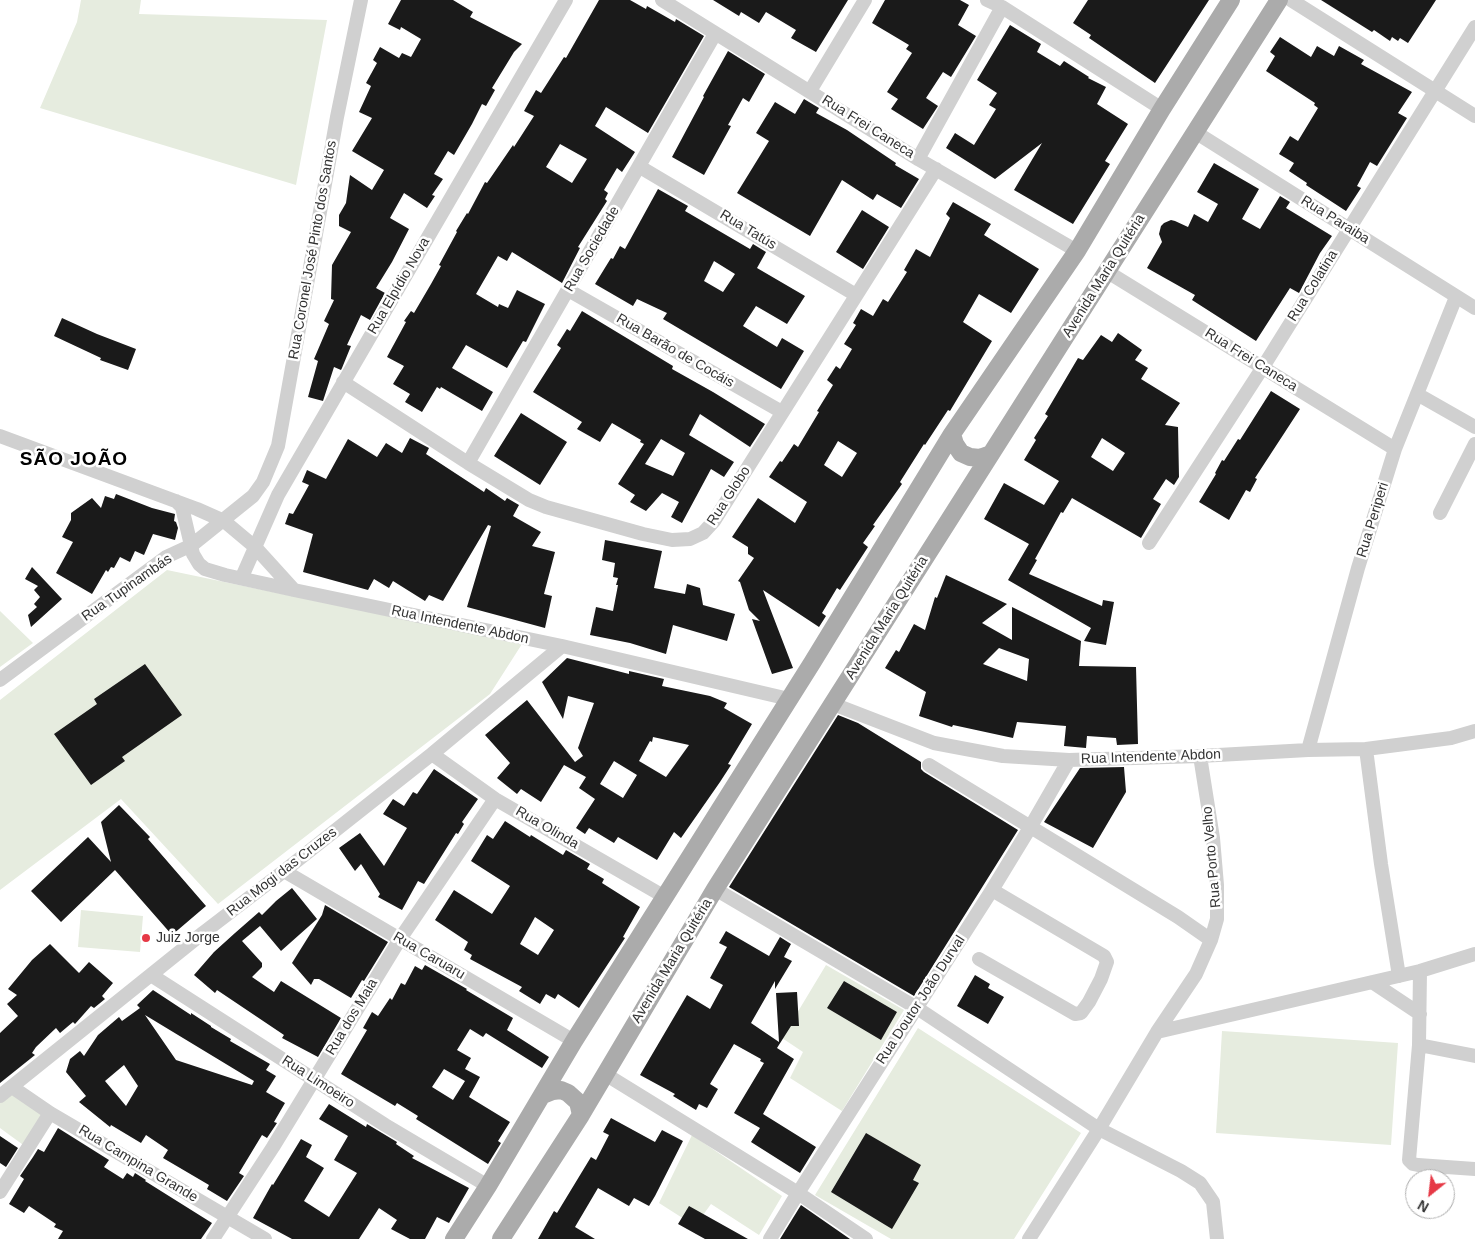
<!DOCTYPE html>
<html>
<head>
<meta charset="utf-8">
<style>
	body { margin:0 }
	#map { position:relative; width:1475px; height:1239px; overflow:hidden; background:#fff; font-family:Arial,sans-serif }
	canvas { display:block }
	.north { position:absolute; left:1405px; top:1169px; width:50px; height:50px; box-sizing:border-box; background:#fff; border:1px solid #adadad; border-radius:50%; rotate:209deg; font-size:14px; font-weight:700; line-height:20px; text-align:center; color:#333 }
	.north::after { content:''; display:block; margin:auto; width:18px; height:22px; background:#e63946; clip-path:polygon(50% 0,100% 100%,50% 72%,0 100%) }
</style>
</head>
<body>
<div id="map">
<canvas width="1475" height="1239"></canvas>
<div class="north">N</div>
</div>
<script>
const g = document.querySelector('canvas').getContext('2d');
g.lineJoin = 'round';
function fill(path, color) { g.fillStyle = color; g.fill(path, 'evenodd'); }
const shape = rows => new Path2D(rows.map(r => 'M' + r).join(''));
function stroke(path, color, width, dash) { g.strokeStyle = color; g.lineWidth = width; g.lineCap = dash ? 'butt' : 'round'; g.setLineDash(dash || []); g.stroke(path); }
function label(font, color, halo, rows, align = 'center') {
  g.font = font + ' Arial,sans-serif'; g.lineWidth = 5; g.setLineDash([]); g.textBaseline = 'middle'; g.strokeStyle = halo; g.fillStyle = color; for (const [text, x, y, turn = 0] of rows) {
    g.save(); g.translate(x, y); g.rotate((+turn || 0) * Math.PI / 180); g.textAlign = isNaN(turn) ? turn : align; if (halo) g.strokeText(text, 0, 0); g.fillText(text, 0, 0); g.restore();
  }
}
fill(shape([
	[81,0,141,0,139,14,327,20,296,185,40,108,77,22],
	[167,570,522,644,490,694,218,904,121,799,0,890,0,700],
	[0,611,33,643,0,667],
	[81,910,143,916,140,952,78,947],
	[826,965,904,1010,842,1111,790,1078,803,1052,782,1038],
	[918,1028,1081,1133,1014,1239,891,1239,815,1195],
	[1222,1031,1398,1043,1391,1145,1216,1133],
	[11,1092,46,1116,26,1147,0,1128,0,1103],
	[692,1135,782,1196,759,1235,711,1204,695,1226,659,1203]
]), '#e6ecdf');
fill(shape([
	[401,0,453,0,473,12,470,17,522,44,514,52,492,88,495,90,486,106,482,104,472,124,454,155,448,151,434,174,443,179,432,195,435,196,427,208,404,193,390,218,409,229,392,262,376,288,385,293,370,320,361,315,347,345,351,346,342,368,341,370,334,367,323,401,308,397,318,361,314,359,329,324,324,321,334,300,331,299,332,265,351,232,339,226,339,215,346,203,350,175,372,190,384,170,352,151,372,118,359,112,371,86,366,83,377,63,373,60,380,47,399,58,402,53,411,57,421,39,401,27,400,30,388,24],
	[599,0,630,0,646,9,647,6,675,22,676,19,704,36,648,133,606,107,595,126,635,152,622,172,617,168,604,190,608,193,605,199,607,201,578,247,580,248,562,283,512,252,507,261,498,256,476,294,498,307,499,304,508,308,517,290,545,304,526,342,523,341,507,368,466,345,452,368,493,392,482,411,441,387,440,389,437,387,422,412,405,402,410,394,393,384,404,366,387,357,406,322,404,321,411,311,414,313,431,284,441,266,439,265,457,232,456,231,467,213,468,214,485,182,487,183,513,145,514,147,534,116,524,111,536,90,541,93,564,57,566,58],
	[560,144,587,159,572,183,546,167],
	[713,0,848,0,816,52,791,38,796,30,766,12,759,23,741,12,739,16],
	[885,0,960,0,969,5,958,25,976,36,951,77,943,72,926,98,938,106,923,129,891,109,898,99,887,92,912,53,906,49,909,45,872,23],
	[1088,0,1209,0,1155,83,1089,38,1091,35,1073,23],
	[1321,0,1436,0,1408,43,1400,38,1398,41,1392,37,1390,41,1374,30,1372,32],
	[1010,25,1041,44,1037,52,1060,66,1064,61,1089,77,1088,78,1106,87,1097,104,1128,124,1105,161,1110,164,1073,224,1014,190,1042,143,995,179,946,148,955,133,974,145,996,109,989,105,997,93,977,80],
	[1280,37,1311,57,1317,46,1334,56,1339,46,1364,60,1361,64,1412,92,1398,113,1407,118,1377,166,1370,162,1357,186,1361,188,1346,211,1306,185,1307,183,1289,171,1294,163,1279,154,1290,136,1298,141,1318,108,1314,105,1315,103,1266,71,1275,56,1270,52],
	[728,51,765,74,749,102,743,98,728,125,731,126,704,175,672,157,704,97,703,96],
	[804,99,819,108,816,113,847,130,896,163,895,165,919,179,901,208,877,194,873,200,842,180,810,236,737,193,769,141,756,133,775,102,795,114],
	[1214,163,1259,189,1242,219,1260,229,1280,196,1290,202,1286,208,1332,236,1320,253,1299,293,1290,288,1256,341,1192,300,1195,295,1147,268,1162,242,1159,234,1161,226,1164,223,1171,220,1175,221,1188,227,1194,214,1208,222,1218,204,1197,192],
	[658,189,688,206,685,211,750,249,753,244,766,252,757,268,805,296,787,324,756,306,743,326,777,347,782,338,804,351,781,389,663,319,667,313,637,299,633,306,595,284,611,258,613,259,620,246,625,249],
	[714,261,735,274,723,292,704,281],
	[953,202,991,224,984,235,1039,269,1011,313,979,294,963,322,992,341,950,411,948,410,925,445,924,444,900,482,902,484,873,525,875,526,863,543,868,547,840,590,837,588,822,613,826,616,819,627,763,590,793,668,772,674,752,619,760,621,749,610,740,582,738,581,754,558,748,554,748,547,732,537,758,498,795,523,807,502,769,477,780,461,782,462,794,444,798,447,819,412,817,411,833,385,827,380,836,366,840,369,852,349,844,344,856,325,853,323,861,309,873,316,883,299,888,302,907,272,904,270,916,249,930,257,950,218,946,214],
	[838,441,857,453,842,477,824,465],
	[862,210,889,227,863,269,836,252],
	[582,311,673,366,672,369,713,392,765,424,750,447,700,414,689,435,734,462,724,477,711,469,682,523,671,517,679,502,662,493,646,511,630,502,635,495,618,484,644,444,640,442,641,440,612,423,600,442,577,429,582,422,533,392,561,348,557,345,567,329,570,331],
	[661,439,685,453,673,476,645,464],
	[62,318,97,334,136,349,128,370,100,360,101,358,54,336],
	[1118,333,1142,350,1135,360,1148,368,1141,379,1180,403,1165,425,1178,427,1179,477,1174,485,1166,479,1153,499,1161,504,1141,538,1072,498,1063,513,1061,512,1035,559,1037,560,1029,574,1102,606,1103,600,1114,602,1106,645,1084,641,1091,628,1008,580,1029,544,984,519,1004,483,1044,505,1059,481,1024,460,1036,440,1034,438,1048,416,1045,414,1078,358,1083,360,1101,335,1112,342],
	[1102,438,1125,453,1113,471,1091,457],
	[1271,391,1300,409,1255,478,1257,479,1250,492,1246,490,1229,520,1199,502,1216,474,1215,473,1222,460,1224,461,1238,439,1240,440],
	[521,413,567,442,540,485,494,456],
	[410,438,429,448,426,454,484,492,486,488,505,501,507,498,519,505,513,516,541,532,532,546,555,552,544,594,552,596,545,628,467,607,491,526,488,525,443,601,429,595,425,601,393,581,389,588,374,579,368,590,303,572,313,534,285,524,289,513,293,514,309,485,302,482,307,470,326,479,348,439,377,457,386,443,402,453],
	[116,494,152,508,175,514,174,521,176,522,178,528,175,540,153,534,144,555,135,551,130,562,120,557,114,568,111,567,108,572,106,570,92,594,56,573,73,542,62,537,71,520,71,513,92,498,101,508,105,496,114,499],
	[605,540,662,551,654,588,685,594,687,584,700,588,703,605,735,614,727,641,673,625,666,654,630,643,590,635,596,607,613,611,618,585,616,585,618,578,613,577,615,563,602,560],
	[32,567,62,599,31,627,28,615,37,607,34,604,40,597,34,590,38,586,25,579],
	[946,575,1007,604,982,623,1012,640,1012,607,1081,641,1079,666,1136,667,1138,744,1117,745,1116,738,1087,736,1086,748,1064,746,1066,726,1017,722,1013,738,953,725,952,727,919,716,926,692,885,668,896,650,899,652,914,624,925,630,935,597,937,598],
	[999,648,1029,659,1027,681,983,664],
	[567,658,629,674,629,671,664,679,662,686,710,696,727,703,724,708,752,724,728,764,731,765,720,782,681,838,674,832,657,860,618,837,614,843,589,828,585,834,576,828,595,799,579,788,586,777,564,765,541,802,521,789,517,794,497,778,510,763,485,735,527,700,575,762,583,756,578,748,594,703,568,696,563,719,542,682],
	[653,737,689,745,666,777,639,761,650,741,652,742],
	[614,761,637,775,623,798,600,784],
	[145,664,182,715,122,757,125,761,91,785,54,734,97,704,94,699],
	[838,715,858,723,921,762,921,769,924,772,1018,830,914,996,729,887],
	[1124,767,1126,792,1093,848,1044,822,1080,768],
	[434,769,478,799,462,822,464,824,458,834,456,833,424,884,418,881,402,910,378,897,380,894,361,864,355,871,339,848,360,833,384,866,407,828,383,814,393,799,404,806,413,792,417,794],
	[119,805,150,837,148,839,206,906,172,935,115,870,61,922,31,891,88,837,111,862,101,822],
	[505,821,530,837,531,835,563,855,566,850,590,864,587,869,604,879,602,883,640,907,623,937,625,938,579,1008,558,994,555,999,546,994,540,1004,519,991,522,987,470,959,472,955,464,950,468,942,435,920,454,890,492,914,510,886,471,861,487,835,493,839],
	[535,917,554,930,538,955,520,944],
	[292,888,317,919,281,951,260,926,242,941,262,963,262,967,252,977,274,992,281,981,341,1018,318,1057,282,1038,284,1035,217,990,215,993,194,975,214,952,235,933,259,912,262,915,276,901],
	[325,905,388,942,364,981,362,980,351,998,319,979,314,979,311,985,292,963,322,915],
	[726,931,769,956,780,937,791,944,784,957,792,961,775,989,775,981,751,1023,779,1042,776,993,797,992,799,1026,791,1026,777,1048,794,1059,763,1114,816,1147,800,1173,751,1142,760,1128,734,1113,764,1063,760,1061,761,1059,734,1044,710,1084,718,1089,707,1108,699,1104,696,1110,673,1096,675,1094,640,1075,687,995,710,1009,723,985,710,978,727,947,719,943],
	[50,944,79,973,89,962,113,983,102,996,105,999,94,1008,91,1006,75,1024,73,1022,60,1033,56,1028,36,1047,32,1053,35,1055,0,1083,0,1033,18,1016,7,1004,17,995,8,989,32,960],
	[425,965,467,989,466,990,513,1018,507,1030,549,1057,542,1068,486,1033,483,1037,470,1029,457,1050,471,1058,465,1069,480,1077,469,1097,510,1122,498,1141,501,1143,488,1164,416,1119,418,1116,397,1103,395,1106,341,1074,367,1030,363,1028,372,1012,378,1016,390,998,392,1000,401,983,405,985,415,966,422,970],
	[444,1069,465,1081,453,1100,432,1087],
	[975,975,990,984,988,988,1004,997,988,1024,957,1006],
	[844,981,897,1012,881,1040,827,1008],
	[153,990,191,1015,191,1013,211,1026,211,1027,231,1039,230,1041,270,1064,266,1070,276,1076,266,1092,285,1103,274,1122,277,1123,267,1138,262,1135,239,1173,244,1176,227,1201,207,1189,209,1185,163,1158,168,1150,146,1135,141,1143,111,1125,110,1127,79,1102,86,1096,66,1072,70,1059,80,1051,84,1056,98,1035,119,1017,122,1021,140,1008,137,1005],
	[145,1015,254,1081,252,1085,176,1060],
	[124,1065,138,1086,126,1106,105,1081],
	[329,1104,366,1127,367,1124,397,1142,396,1144,414,1156,412,1158,469,1188,449,1223,437,1217,425,1239,410,1239,391,1229,397,1220,379,1208,359,1239,292,1239,253,1218,272,1184,273,1185,301,1139,312,1145,306,1157,324,1168,304,1201,329,1217,357,1173,334,1160,348,1136,319,1119],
	[611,1118,655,1142,662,1130,683,1141,655,1196,649,1206,634,1198,629,1206,598,1188,575,1227,595,1239,538,1239,554,1211,557,1213,591,1157,596,1160,609,1135,603,1132],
	[58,1128,109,1160,104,1167,123,1179,127,1173,133,1177,135,1173,146,1180,145,1181,212,1223,201,1239,58,1239,63,1231,54,1227,56,1224,29,1206,24,1213,9,1204,24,1179,20,1176,33,1157,38,1149,44,1152],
	[866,1133,921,1165,913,1180,919,1183,892,1229,831,1192],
	[0,1136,18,1148,6,1167,0,1163],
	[801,1205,850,1239,780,1239],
	[689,1206,748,1239,705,1239,678,1224]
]), '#1a1a1a');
stroke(shape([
	[662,0,918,159,1077,251],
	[987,0,1002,7,1162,109],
	[1291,0,1475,116],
	[810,91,865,0],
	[1195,132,1475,308],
	[918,159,1002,7],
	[640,167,856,295],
	[1106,271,1395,449],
	[568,290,782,412],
	[343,382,468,463,529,500,546,507,643,534,672,540,690,539,703,533,714,521,936,169],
	[1417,394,1475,427],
	[0,436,197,509,224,521,255,547,294,590],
	[468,463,715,34],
	[176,501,182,507,193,554,199,564,205,569,225,575,294,590,562,646,789,699],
	[1440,513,1475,444],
	[1149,543,1263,367,1475,27],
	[242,577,278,495,566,0],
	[0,680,166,557,192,545,253,496,263,482,278,446,337,117,361,0],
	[833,704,934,743,1003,756,1069,760,1200,756,1308,750,1366,749,1451,738,1475,731],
	[1366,749,1381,864,1399,976],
	[1308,750,1358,568,1395,449,1456,297],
	[432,754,495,799,665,897],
	[929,765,1178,917,1211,940],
	[284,871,574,1041],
	[715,889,917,1008,1099,1129,1181,1171,1200,1183,1213,1202,1217,1239],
	[979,959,1075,1014,1081,1013,1089,1002,1101,979,1107,962,1104,956,992,890],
	[1420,971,1419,1045,1409,1160,1413,1164,1418,1165,1475,1169],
	[151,975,385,1125,488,1186],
	[1372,982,1420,1014],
	[1157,1032,1420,971,1475,954],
	[1419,1045,1475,1056],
	[605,1074,798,1193,866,1239],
	[12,1087,50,1113,265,1239],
	[0,1096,203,933,284,871,432,754,562,646],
	[0,1192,50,1113],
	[213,1239,273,1147,400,939,495,799],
	[770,1239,798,1193,992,890,1031,826,1069,760],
	[1029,1239,1099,1129,1157,1032,1196,974,1211,940,1217,919,1217,885,1213,838,1200,756]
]), '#d0d0d0', 14);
stroke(shape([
	[952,434,955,444,961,453,970,457,980,458,991,454],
	[543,1095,553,1091,561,1090,568,1093,578,1102,581,1115],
	[454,1239,488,1186,574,1041,812,663,952,434,1077,251,1162,109,1231,0],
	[501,1239,581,1115,715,889,1279,0]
]), '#ababab', 18);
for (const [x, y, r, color] of [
	[146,938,5,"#e63946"]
]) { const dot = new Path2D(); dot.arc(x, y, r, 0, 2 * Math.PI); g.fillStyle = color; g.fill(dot); stroke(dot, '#fff', 2); }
label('14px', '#333', '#fff', [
	["Rua Frei Caneca",868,127,32],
	["Rua Paraiba",1335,220,32],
	["Rua Tatús",748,230,31],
	["Rua Sociedade",592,249,-60],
	["Rua Coronel José Pinto dos Santos",313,250,-80],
	["Avenida Maria Quitéria",1104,276,-58],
	["Rua Elpídio Nova",399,286,-60],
	["Rua Colatina",1313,286,-58],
	["Rua Barão de Cocáis",675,351,30],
	["Rua Frei Caneca",1251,360,32],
	["Rua Globo",729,496,-57],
	["Rua Periperi",1373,520,-73],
	["Rua Tupinambás",127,588,-35],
	["Avenida Maria Quitéria",887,618,-58],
	["Rua Intendente Abdon",460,625,12],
	["Rua Intendente Abdon",1151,757,-2],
	["Rua Olinda",547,828,30],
	["Rua Porto Velho",1212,857,-95],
	["Rua Mogi das Cruzes",282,872,-38],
	["Rua Caruaru",429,956,30],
	["Avenida Maria Quitéria",672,961,-59],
	["Rua Doutor João Durval",921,1000,-57],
	["Rua dos Maia",352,1017,-59],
	["Rua Limoeiro",318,1082,33],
	["Rua Campina Grande",138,1164,31]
]);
label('14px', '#333', '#fff', [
	["Juiz Jorge",156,938]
], 'left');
g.letterSpacing = '1px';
label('bold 19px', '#000', '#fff', [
	["SÃO JOÃO",74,460]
]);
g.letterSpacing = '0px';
</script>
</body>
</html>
